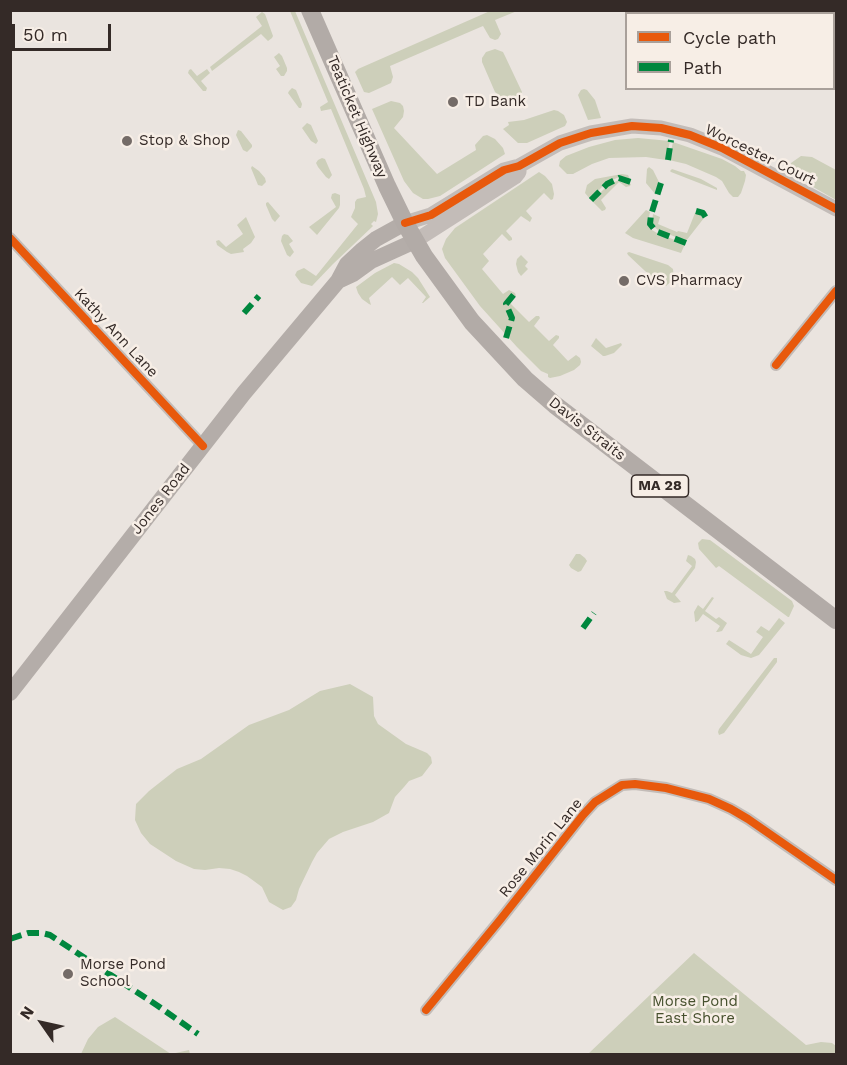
<!DOCTYPE html>
<html>
<head>
<meta charset="utf-8">
<style>
	body { margin:0 }
	#map { position:relative; width:847px; height:1065px; overflow:hidden; background:#eae4df; font-family:"Work Sans",sans-serif }
	canvas { display:block }
	.frame { position:absolute; inset:0; border:12px solid #342a27; pointer-events:none }
	.legend { position:absolute; left:625px; top:12px; width:210px; height:78px; box-sizing:border-box; background:#f7eee6; border:2px solid #a9a09a; margin:0; padding:8px 10px; list-style:none; font-size:18px; color:#342a27 }
	.legend li { display:flex; align-items:center; gap:12px; height:30px }
	.legend b { width:30px; border:2px solid #a9a09a }
	.north { position:absolute; left:12px; top:993px; width:60px; height:60px; -webkit-text-stroke:4px #f7eee6; paint-order:stroke; rotate:304deg; font-size:16px; font-weight:700; line-height:24px; text-align:center; color:#342a27 }
	.north::after { content:''; display:block; margin:auto; width:21px; height:27px; background:#342a27; clip-path:polygon(50% 0,100% 100%,50% 72%,0 100%) }
	.scale { position:absolute; left:12px; top:24px; width:99px; height:27px; box-sizing:border-box; border:3px solid #342a27; border-top:0; padding-left:8px; font-size:18px; line-height:21px; white-space:nowrap; color:#342a27; -webkit-text-stroke:4px #f7eee6; paint-order:stroke }
</style>
</head>
<body>
<div id="map">
<canvas width="847" height="1065"></canvas>
<div class="frame"></div>
<ul class="legend">
<li><b style="height:8px;background:#e8590c"></b>Cycle path</li>
<li><b style="height:8px;background:#00873e"></b>Path</li>
</ul>
<div class="north">N</div>
<div class="scale">50 m</div>
</div>
<script>
const g = document.querySelector('canvas').getContext('2d');
g.lineJoin = 'round';
function fill(path, color) { g.fillStyle = color; g.fill(path, 'evenodd'); }
const shape = rows => new Path2D(rows.map(r => 'M' + r).join(''));
function stroke(path, color, width, dash) { g.strokeStyle = color; g.lineWidth = width; g.lineCap = dash ? 'butt' : 'round'; g.setLineDash(dash || []); g.stroke(path); }
function label(font, color, halo, rows, align = 'center') {
  g.font = font + ' "Work Sans",sans-serif'; g.lineWidth = 5; g.setLineDash([]); g.textBaseline = 'middle'; g.strokeStyle = halo; g.fillStyle = color; for (const [text, x, y, turn = 0] of rows) {
    g.save(); g.translate(x, y); g.rotate((+turn || 0) * Math.PI / 180); g.textAlign = isNaN(turn) ? turn : align; if (halo) g.strokeText(text, 0, 0); g.fillText(text, 0, 0); g.restore();
  }
}
fill(shape([
	[290,11,295,11,376,202,378,214,376,222,374,221,371,224,373,226,372,227,333,264,312,286,301,283,295,275,297,271,304,268,316,276,358,224,351,217,355,208,355,202,357,199,366,197,364,189,331,109,321,111,320,107,328,102],
	[490,11,517,11,495,20,501,34,498,39,495,40,490,38,483,26,390,66,393,77,391,83,369,93,364,92,355,72,358,69],
	[262,12,265,14,273,36,272,38,268,41,261,34,212,71,210,67,262,26,256,17],
	[495,49,503,52,505,56,522,92,520,98,517,101,509,102,504,100,495,92,482,62,482,58,486,52],
	[279,53,282,56,287,68,287,71,284,76,281,76,276,69,280,66,274,57],
	[191,69,197,76,207,69,210,73,201,81,207,88,206,91,203,91,188,73,189,70],
	[292,88,296,90,302,104,301,108,299,108,288,93,289,91],
	[584,89,587,90,595,100,601,118,588,120,578,95,581,90],
	[391,101,400,103,403,106,404,111,403,117,394,128,437,174,476,150,475,145,483,136,487,135,495,139,503,148,505,154,440,196,428,199,423,199,413,193,404,181,372,109],
	[554,110,558,111,564,115,567,122,565,126,527,143,518,143,503,129,509,125,508,122,524,120],
	[307,123,311,125,318,141,316,144,311,141,302,128],
	[238,130,241,131,252,145,252,147,247,152,243,150,236,135],
	[638,138,670,141,666,160,646,157,609,158,592,164,573,174,567,174,559,166,560,161,566,156,589,147,615,140],
	[673,142,722,159,735,166,741,171,744,171,746,175,745,181,741,193,738,197,733,197,729,193,722,181,716,177,686,164,669,160],
	[801,156,812,157,836,170,836,200,792,175,790,170,791,163],
	[322,158,325,159,332,175,329,179,326,177,318,167,316,163,318,160],
	[252,166,259,171,265,178,266,182,262,186,258,185,251,168],
	[649,167,653,170,659,182,656,195,646,183,647,169],
	[672,169,701,179,717,188,717,190,671,172,670,171],
	[539,172,545,176,552,184,554,194,553,199,551,200,544,193,526,211,532,218,530,222,521,216,506,231,512,238,512,240,509,241,502,234,483,254,489,261,482,269,503,294,509,290,515,293,516,296,510,303,529,322,536,316,539,316,540,318,534,326,549,341,556,335,559,336,559,338,553,345,568,361,576,355,580,358,581,362,580,365,574,370,560,376,550,378,548,377,548,374,541,371,517,347,480,306,445,258,442,249,446,239,455,228],
	[622,174,628,175,631,181,619,177,606,183,590,199,585,193,587,185,595,179],
	[619,180,631,184,630,186,626,187,619,182,601,200,606,208,605,210,602,211,592,201,608,185],
	[335,193,340,195,340,205,339,208,317,235,309,227,336,207,331,198,332,194],
	[268,202,280,216,275,222,272,219,266,205,266,203],
	[646,210,650,212,648,222,652,230,657,233,685,244,681,253,633,238,625,233],
	[695,213,702,216,704,218,686,241,658,230,653,226,652,222,653,214,660,217,658,224,677,232,678,231,687,233],
	[246,217,255,237,251,243,243,249,244,252,231,254,227,252,217,245,216,241,219,240,226,247,243,234,237,225],
	[284,234,288,235,293,241,289,244,294,252,290,257,287,255,281,241,282,236],
	[629,252,668,265,673,269,674,279,666,286,661,286,628,255,627,253],
	[521,255,528,262,525,266,528,269,521,276,518,272,516,264,517,259],
	[394,263,399,264,412,272,418,278,430,297,423,303,422,303,426,297,408,278,400,285,392,277,369,298,371,305,369,304,362,299,358,293,356,287,375,273],
	[596,338,606,348,621,343,622,345,614,353,605,356,603,356,591,346],
	[702,539,710,540,792,601,794,606,789,617,788,617,719,566,716,568,699,549,698,543],
	[576,554,580,554,585,558,587,561,581,571,578,572,571,568,569,565],
	[688,555,691,556,695,559,696,562,695,568,675,595,681,602,674,603,667,599,664,591,667,591,672,593,692,566,686,561],
	[712,597,714,598,705,611,716,619,719,617,727,623,722,631,718,632,716,632,720,626,703,614,698,621,695,622,695,620,694,612,698,605,703,609],
	[779,618,785,623,759,655,751,658,741,655,726,644,729,640,751,654,763,637,756,632,761,626,769,631],
	[774,658,777,658,777,662,724,733,719,735,718,732,719,729],
	[350,684,373,697,374,716,378,724,406,744,427,753,431,757,432,763,422,776,409,781,404,787,395,797,389,813,373,822,343,832,329,839,317,853,312,862,299,889,296,900,291,907,283,910,269,902,262,887,247,876,239,872,230,869,219,868,205,870,194,869,176,861,150,844,141,833,135,820,136,804,149,791,177,769,201,759,249,725,289,710,320,691],
	[694,953,806,1045,821,1042,832,1043,836,1046,836,1054,588,1054],
	[115,1017,171,1054,189,1050,190,1054,81,1054,88,1039,98,1027]
]), '#cdcfba');
stroke(shape([
	[10,238,203,446],
	[776,365,836,291],
	[426,1010,500,920,583,815,595,802,622,785,635,784,666,788,709,799,731,809,748,819,836,880]
]), '#c3bcb8', 12);
stroke(shape([
	[405,223,431,215,504,170,519,166,560,143,591,133,632,126,661,128,690,135,722,148,836,209],
	[415,241,515,177,519,172,519,166]
]), '#c3bcb8', 15);
stroke(shape([
	[338,281,353,274,371,261,415,241],
	[10,693,244,393,338,281,347,264,361,251,376,239,405,223]
]), '#b4ada9', 16);
stroke(shape([
	[310,10,387,186,405,223,424,256,472,322,525,379,555,405,836,620]
]), '#b2aba7', 18);
stroke(shape([
	[668,160,671,140],
	[661,183,651,215,650,224,654,229,658,232,686,243],
	[591,200,607,184,619,178,631,182],
	[696,211,703,213,706,218],
	[244,313,259,296],
	[506,338,512,318,506,304,515,293],
	[583,628,594,613],
	[10,939,28,933,42,933,50,935,158,1006,198,1034]
]), '#00873e', 6, [12, 6]);
stroke(shape([
	[405,223,431,215,504,170,519,166,560,143,591,133,632,126,661,128,690,135,722,148,836,209],
	[10,238,203,446],
	[776,365,836,291],
	[426,1010,500,920,583,815,595,802,622,785,635,784,666,788,709,799,731,809,748,819,836,880]
]), '#e8590c', 8);
for (const [x, y, r, color] of [
	[453,102,6,"#746b67"],
	[127,141,6,"#746b67"],
	[624,281,6,"#746b67"],
	[68,974,6,"#746b67"]
]) { const dot = new Path2D(); dot.arc(x, y, r, 0, 2 * Math.PI); g.fillStyle = color; g.fill(dot); stroke(dot, '#f7eee6', 2); }
for (const [x, y, w] of [
	[660,486,57]
]) { const box = new Path2D(); box.roundRect(x - w / 2, y - 11, w, 22, 4.5); g.fillStyle = '#f7eee6'; g.fill(box); stroke(box, '#342a27', 1.5); }
label('bold 14px', '#342a27', null, [
	["MA 28",660,486]
]);
label('15px', '#342a27', '#f7eee6', [
	["TD Bank",465,102],
	["Stop & Shop",139,141],
	["CVS Pharmacy",636,281],
	["Morse Pond",80,965],
	["School",80,982]
], 'left');
label('15px', '#342a27', '#f7eee6', [
	["Teaticket Highway",357,117,67],
	["Worcester Court",760,155,26],
	["Kathy Ann Lane",116,333,47],
	["Davis Straits",587,429,38],
	["Jones Road",161,499,-52],
	["Rose Morin Lane",541,848,-51]
]);
label('15px', '#46502d', '#f7eee6', [
	["Morse Pond",695,1002],
	["East Shore",695,1019]
]);
</script>
</body>
</html>
